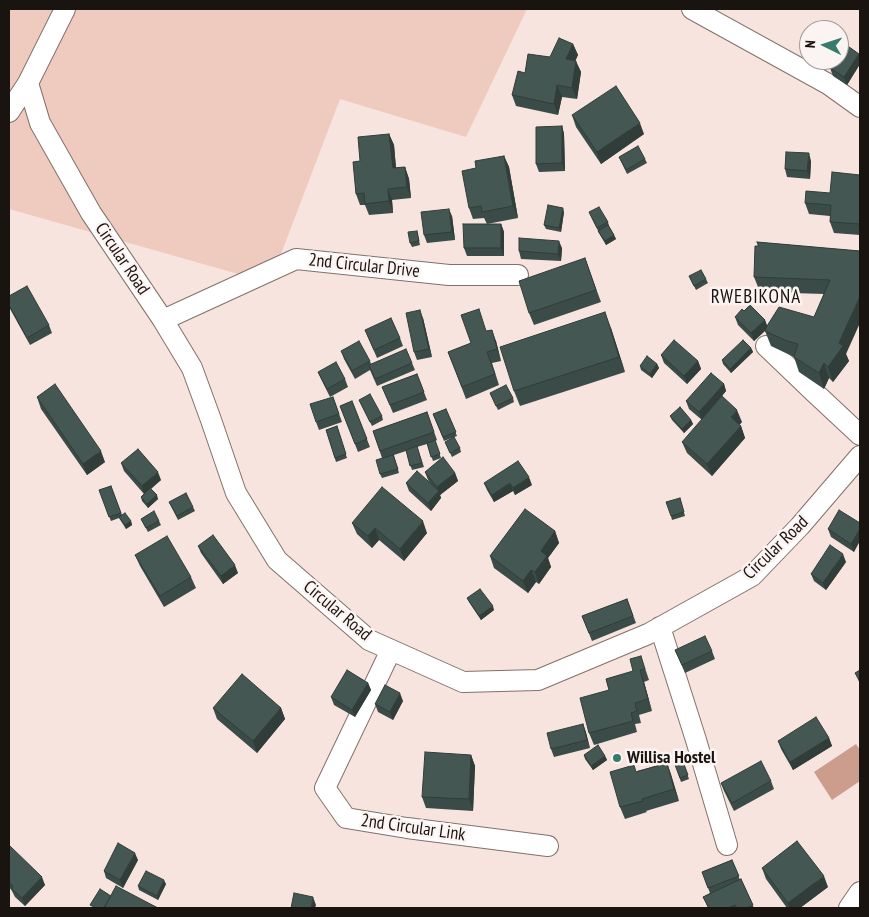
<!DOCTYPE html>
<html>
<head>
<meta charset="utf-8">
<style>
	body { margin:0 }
	#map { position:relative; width:869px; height:917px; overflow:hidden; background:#f8e4de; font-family:"PT Sans Narrow",sans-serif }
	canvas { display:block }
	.frame { position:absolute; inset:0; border:10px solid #1a1411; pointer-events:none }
	.north { position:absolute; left:799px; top:20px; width:50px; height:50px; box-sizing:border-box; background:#fcf4f2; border:1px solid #a29a98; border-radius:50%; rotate:274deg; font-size:14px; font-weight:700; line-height:20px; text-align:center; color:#1a1411 }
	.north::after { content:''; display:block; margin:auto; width:18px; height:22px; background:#387b6d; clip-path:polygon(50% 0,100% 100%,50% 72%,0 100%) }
</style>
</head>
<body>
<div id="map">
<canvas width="869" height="917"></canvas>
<div class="frame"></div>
<div class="north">N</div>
</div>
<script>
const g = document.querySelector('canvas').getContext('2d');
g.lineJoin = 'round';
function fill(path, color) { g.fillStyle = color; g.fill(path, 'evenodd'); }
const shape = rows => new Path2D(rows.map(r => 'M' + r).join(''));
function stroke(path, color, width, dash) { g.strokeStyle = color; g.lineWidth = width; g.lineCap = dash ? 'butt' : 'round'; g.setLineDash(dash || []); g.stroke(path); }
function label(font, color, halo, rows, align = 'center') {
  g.font = font + ' "PT Sans Narrow",sans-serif'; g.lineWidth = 5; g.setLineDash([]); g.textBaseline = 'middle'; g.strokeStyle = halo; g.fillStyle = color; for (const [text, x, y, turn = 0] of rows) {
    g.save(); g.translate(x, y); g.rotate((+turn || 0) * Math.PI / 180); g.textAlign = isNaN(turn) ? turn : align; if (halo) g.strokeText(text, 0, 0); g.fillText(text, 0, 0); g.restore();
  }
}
fill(shape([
	[9,9,527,9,466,137,340,99,270,283,9,209]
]), '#efcabe');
fill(shape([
	[856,744,860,750,860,781,832,800,814,772]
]), '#cc9c8d');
const minor = shape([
	[692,9,828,84,860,107],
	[28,83,40,123,91,213,163,320,192,368,211,420,236,493,277,560,369,640,463,682,538,680,648,634,752,576,800,526,860,456],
	[9,112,28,83,65,9],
	[163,320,296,259,449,275,518,275],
	[766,346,814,392,860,435],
	[660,627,696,740,727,845],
	[391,650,325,788,346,818,407,828,548,846],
	[849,908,860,892]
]);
stroke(minor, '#82716b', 22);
stroke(minor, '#fff', 20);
fill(shape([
	[573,44,578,55,575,60,581,72,577,99,562,97,558,115,516,106,512,95,525,73],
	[859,54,860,57,860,64,847,85,833,76,830,68],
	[572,115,644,134,601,164,576,127],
	[562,126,564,134,565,171,539,172,536,164],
	[389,134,394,145,396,168,405,167,409,179,411,198,392,200,393,213,369,215,365,205,360,205,356,194,360,161],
	[504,156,509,167,518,218,487,224,484,218,473,219,469,208,476,168],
	[619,157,645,159,647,163,627,174],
	[811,161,810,179,787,177,785,169],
	[860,175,860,235,834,233,830,222,830,216,809,214,805,203,830,193],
	[564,212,561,232,546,229,544,225],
	[589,212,608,222,609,226,616,239,606,245,600,235],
	[452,216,455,240,427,243,424,235],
	[501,224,504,232,504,256,467,256,464,248],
	[417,231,420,245,412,247,410,243],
	[757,242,860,251,846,354,849,361,833,382,829,378,824,389,799,372,794,357,771,346,765,331,766,330,754,341,738,325,735,317,744,311,765,320,767,326,814,317,824,294,760,292,754,277,758,246],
	[562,248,561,261,521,259,519,251],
	[585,258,601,302,534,325,529,313],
	[689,276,706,279,708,283,696,290],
	[9,296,49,325,52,333,30,345,9,307],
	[423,318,432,357,417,360,414,352],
	[611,328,625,372,520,406,514,391],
	[365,330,400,338,403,346,377,358],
	[486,331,496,341,501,361,492,363,499,385,466,399,448,352,471,343],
	[751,348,753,352,731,373,723,364,722,360],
	[341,351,370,361,371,364,412,363,415,370,377,386,370,370,355,379,344,359],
	[661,355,698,361,701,369,687,384,664,363],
	[657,364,659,368,652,378,641,370,640,366],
	[318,372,345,379,348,387,330,397,321,379],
	[417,374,427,400,393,413,382,387],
	[724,384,726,391,702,420,689,409,686,401],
	[490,393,513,398,514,402,498,410],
	[37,397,105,462,87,475,41,409],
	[333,397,342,422,319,430,316,422],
	[359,400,382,416,383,420,372,426],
	[352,401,370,447,358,452,340,406],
	[446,409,457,436,444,441,433,414],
	[427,412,437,440,435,441,441,458,433,461,427,444,417,447,424,467,412,470,406,451,394,455,399,473,382,478,380,474,382,458,373,431],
	[670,416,691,420,693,424,684,433,672,420],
	[742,422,739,425,741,426,745,438,712,476,687,453,682,442],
	[337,426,347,458,336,462,326,430],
	[445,442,460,448,461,452,452,457],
	[121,463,161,480,151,489,158,499,148,508,142,501,141,497,144,494,124,471],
	[425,472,455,473,458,481,440,495,441,498,431,511,409,491,406,483,431,484,428,480],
	[484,483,532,485,515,495,513,491,494,502,487,490],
	[111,486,122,515,131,521,132,525,126,529,119,518,111,521,99,490],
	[680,498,685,516,672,520,671,516],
	[169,502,193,507,195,511,178,520],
	[141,519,159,521,161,525,148,532],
	[352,523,427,533,404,561,379,540,372,548,357,534],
	[860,523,854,552,831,537,828,529],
	[555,531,559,543,548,558,551,567,539,584,536,582,528,593,494,568,490,556],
	[198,546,238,573,223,584,201,553],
	[135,555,191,577,196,588,164,607,140,566],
	[846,562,826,590,814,581,811,574],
	[467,598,494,610,481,620,469,602],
	[627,599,636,623,592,641,582,616],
	[675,650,712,651,715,659,685,673],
	[645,668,649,680,644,682,652,711,639,715,641,723,635,724,637,732,594,745,589,733,609,690,606,679],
	[860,670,860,684,855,673],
	[368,683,371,690,355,717,334,705,331,697],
	[403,701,393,720,378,712,375,704],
	[213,708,281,708,285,719,257,753,217,719],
	[583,724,590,748,554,757,551,749],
	[829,738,832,746,793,770,781,749,778,741],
	[471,755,475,766,473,811,426,808,422,797],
	[584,755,605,756,607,760,593,770,585,759],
	[682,759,689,779,681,782,674,762],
	[667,763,679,801,646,811,647,812,625,819,620,807,637,771],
	[771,781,774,789,734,811,724,791,721,783],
	[9,845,45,885,25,906,15,897,12,891,9,887],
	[138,860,123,888,106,878,104,871],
	[732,860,740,880,741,879,754,908,708,908,703,897,710,893,702,872],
	[762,868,828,887,800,908,787,908,766,879],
	[166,884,158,900,139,890,138,886]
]), '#3b4b47');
fill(shape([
	[573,44,578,55,571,71,566,59],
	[859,54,860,57,860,64,847,85,844,77],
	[576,61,581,72,577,99,572,88],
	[557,85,562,97,558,115,554,104],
	[640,123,644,134,601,164,597,152],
	[562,126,564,134,565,171,562,163],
	[389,134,394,145,397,180,393,168],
	[809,153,811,161,810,179,807,171],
	[504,156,509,167,518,218,513,206],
	[405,167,409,179,411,198,407,187],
	[388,189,392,200,393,213,389,201],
	[563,208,564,212,561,232,559,228],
	[449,209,452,216,455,240,452,232],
	[501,224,504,232,504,256,501,248],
	[614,235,616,239,606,245,605,241],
	[559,241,562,248,561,261,558,254],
	[860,296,860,323,846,354,849,361,833,382,828,367],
	[420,310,423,318,432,357,429,349],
	[605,312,611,328,625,372,619,357],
	[765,320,768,328,754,341,751,333],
	[492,330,496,341,501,361,497,349],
	[751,348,753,352,731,373,730,369],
	[698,361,701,369,687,384,684,376],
	[824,363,829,378,824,389,819,373],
	[657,364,659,368,652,378,650,374],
	[724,384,726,391,702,420,699,412],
	[737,410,742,422,735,429,731,417],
	[691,420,693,424,684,433,682,429],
	[741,426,745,438,712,476,707,464],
	[101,451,105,462,87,475,83,464],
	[158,472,161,480,144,494,142,486],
	[455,473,458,481,440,495,441,498,431,511,428,503,438,491,437,487],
	[529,477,532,485,515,495,513,488],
	[510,483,513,491,494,502,492,495],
	[157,495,158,499,148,508,147,504],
	[131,521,132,525,126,529,125,525],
	[423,521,427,533,404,561,400,549],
	[375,528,379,540,372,548,368,536],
	[860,529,860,541,854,552,851,544],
	[555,531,559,543,548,558,551,567,539,584,535,572,541,551],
	[843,554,846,562,826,590,823,583],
	[235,565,238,573,223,584,221,576],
	[531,570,536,582,528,593,523,581],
	[493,606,494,610,481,620,479,616],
	[640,670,644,682,652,711,648,699],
	[368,683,371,690,355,717,352,710],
	[400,693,403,701,393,720,390,712],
	[281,708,285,719,257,753,253,741],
	[583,724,586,732,590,748,587,740],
	[829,738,832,746,793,770,790,762],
	[471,755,475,766,473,811,469,799],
	[605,756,607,760,593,770,591,766],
	[667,763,671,774,679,801,674,789],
	[135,853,138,860,123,888,120,880],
	[824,876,828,887,800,908,790,908,788,903],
	[42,877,45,885,25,906,22,898],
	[164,880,166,884,158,900,157,896],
	[313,897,316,905,315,908,311,908]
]), '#303d39');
const building = shape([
	[559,38,573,44,566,59,576,61,572,88,557,85,554,104,512,95,518,71,525,73,528,54,550,57,559,38],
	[845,44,859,54,844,77,830,68,835,60,839,60,839,54,845,44],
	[616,86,640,123,597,152,572,115,616,86],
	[562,126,562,163,536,164,536,127,562,126],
	[389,134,393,168,405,167,407,187,388,189,389,201,365,204,364,193,356,194,353,162,360,161,358,137,389,134],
	[638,146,645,159,626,170,619,157,638,146],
	[786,152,809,153,807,171,785,169,786,152],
	[504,156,513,206,482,212,481,206,469,208,462,171,476,168,475,161,504,156],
	[832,172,860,175,860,224,830,222,831,205,805,203,806,191,830,193,832,172],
	[548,205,563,208,559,228,544,225,548,205],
	[599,207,608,222,597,228,589,212,599,207],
	[449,209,452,232,424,235,421,212,449,209],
	[463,224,501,224,501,248,464,248,463,224],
	[608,225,614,235,605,241,598,231,608,225],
	[417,231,419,241,410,243,408,232,417,231],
	[519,238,559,241,558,254,519,251,519,238],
	[757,242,860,251,860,296,839,343,843,346,828,367,824,363,819,373,794,357,798,344,787,341,765,331,767,326,779,307,814,317,830,280,754,277,755,246,759,246,757,242],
	[585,258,596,290,529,313,519,281,585,258],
	[701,270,706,279,694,286,689,276,701,270],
	[27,286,49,325,27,338,9,305,9,296,27,286],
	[750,305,765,320,751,333,735,317,742,309,744,311,750,305],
	[479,309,486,331,492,330,497,349,487,352,495,374,462,387,448,352,471,343,461,315,479,309],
	[420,310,429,349,414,352,406,313,420,310],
	[605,312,619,357,514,391,500,347,605,312],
	[391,318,400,338,374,350,365,330,391,318],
	[674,340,698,361,684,376,661,355,674,340],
	[743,340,751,348,730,369,722,360,743,340],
	[359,341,370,361,352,371,341,351,359,341],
	[406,349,412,363,375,379,369,365,406,349],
	[647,356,657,364,650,374,640,366,647,356],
	[336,362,345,379,327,389,318,372,336,362],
	[711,373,724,384,699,412,686,401,711,373],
	[417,374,424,392,390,405,382,387,417,374],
	[55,384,101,451,83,464,37,397,55,384],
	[506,385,513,398,496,406,490,393,506,385],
	[370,394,382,416,370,422,359,400,370,394],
	[722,396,737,410,731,417,741,426,707,464,682,442,722,396],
	[333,397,339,414,316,422,310,404,333,397],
	[352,401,367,439,355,444,340,406,352,401],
	[680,407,691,420,682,429,670,416,680,407],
	[446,409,456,432,443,437,433,414,446,409],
	[427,412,434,432,380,451,373,431,427,412],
	[337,426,346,454,335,458,326,430,337,426],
	[454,437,460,448,450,453,445,442,454,437],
	[435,440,440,454,431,457,427,443,435,440],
	[417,446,422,463,410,466,406,450,417,446],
	[138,449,158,472,142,486,121,463,138,449],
	[393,455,398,469,380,474,376,460,393,455],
	[443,457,455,473,437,487,425,472,443,457],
	[518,461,529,477,513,488,510,483,492,495,484,483,518,461],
	[417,471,439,491,428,503,406,483,417,471],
	[111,486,121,513,109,517,99,490,111,486],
	[382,487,423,521,400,549,375,528,368,536,352,523,382,487],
	[150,488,157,495,147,504,141,497,150,488],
	[186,493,193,507,177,516,169,502,186,493],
	[680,498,684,512,671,516,666,502,680,498],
	[525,509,555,531,541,551,547,556,535,572,531,570,523,581,490,556,525,509],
	[839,510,860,523,860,529,851,544,828,529,839,510],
	[154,511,159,521,146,528,141,519,154,511],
	[125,513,131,521,125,525,119,517,125,513],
	[213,535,235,565,221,576,198,546,213,535],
	[167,536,191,577,160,596,135,555,167,536],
	[830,545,843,554,823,583,811,574,830,545],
	[480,589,493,606,479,616,467,598,480,589],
	[627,599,633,616,589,633,582,616,627,599],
	[705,636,712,651,682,665,675,650,705,636],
	[641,656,645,669,640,670,648,699,635,703,637,711,631,713,633,721,589,733,580,698,609,690,606,679,633,671,630,659,641,656],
	[347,670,368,683,352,710,331,697,347,670],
	[860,670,860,681,855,673,860,670],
	[242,674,281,708,253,741,213,708,242,674],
	[385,685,400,693,390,712,375,704,385,685],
	[816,717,829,738,790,762,778,741,816,717],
	[583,724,587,740,551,749,547,733,583,724],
	[598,745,605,756,591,766,584,755,598,745],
	[425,752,471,755,469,799,422,797,425,752],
	[682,759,688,775,680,778,674,762,682,759],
	[761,761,771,781,732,803,721,783,761,761],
	[667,763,674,789,642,799,643,801,620,807,610,772,634,765,636,772,667,763],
	[797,841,824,876,788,903,762,868,797,841],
	[118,843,135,853,120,880,104,871,118,843],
	[9,845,42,877,22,898,12,889,13,886,9,882,9,845],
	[732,860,739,876,708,888,702,872,732,860],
	[146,871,164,880,157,896,138,886,146,871],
	[741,879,753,905,747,908,737,908,735,905,728,908,709,908,703,897,741,879],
	[116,886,158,908,104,908,116,886],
	[100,889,111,896,104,908,96,908,90,905,100,889],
	[294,893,313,897,311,908,291,908,294,893]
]);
fill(building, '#455752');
stroke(building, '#303d39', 1);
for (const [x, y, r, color] of [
	[617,758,5,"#387b6d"]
]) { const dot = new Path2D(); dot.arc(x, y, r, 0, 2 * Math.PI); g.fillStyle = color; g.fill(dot); stroke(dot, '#fcf4f2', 2); }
label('18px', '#1a1411', '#fcf4f2', [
	["Circular Road",122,259,56],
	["2nd Circular Drive",364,266,6],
	["Circular Road",776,548,-44],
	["Circular Road",337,611,40],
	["2nd Circular Link",413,828,8]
]);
label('bold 18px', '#1a1411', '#fcf4f2', [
	["Willisa Hostel",627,758]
], 'left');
g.letterSpacing = '1px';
label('19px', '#1a1411', '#fcf4f2', [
	["RWEBIKONA",756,298]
]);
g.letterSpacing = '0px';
</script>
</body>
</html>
